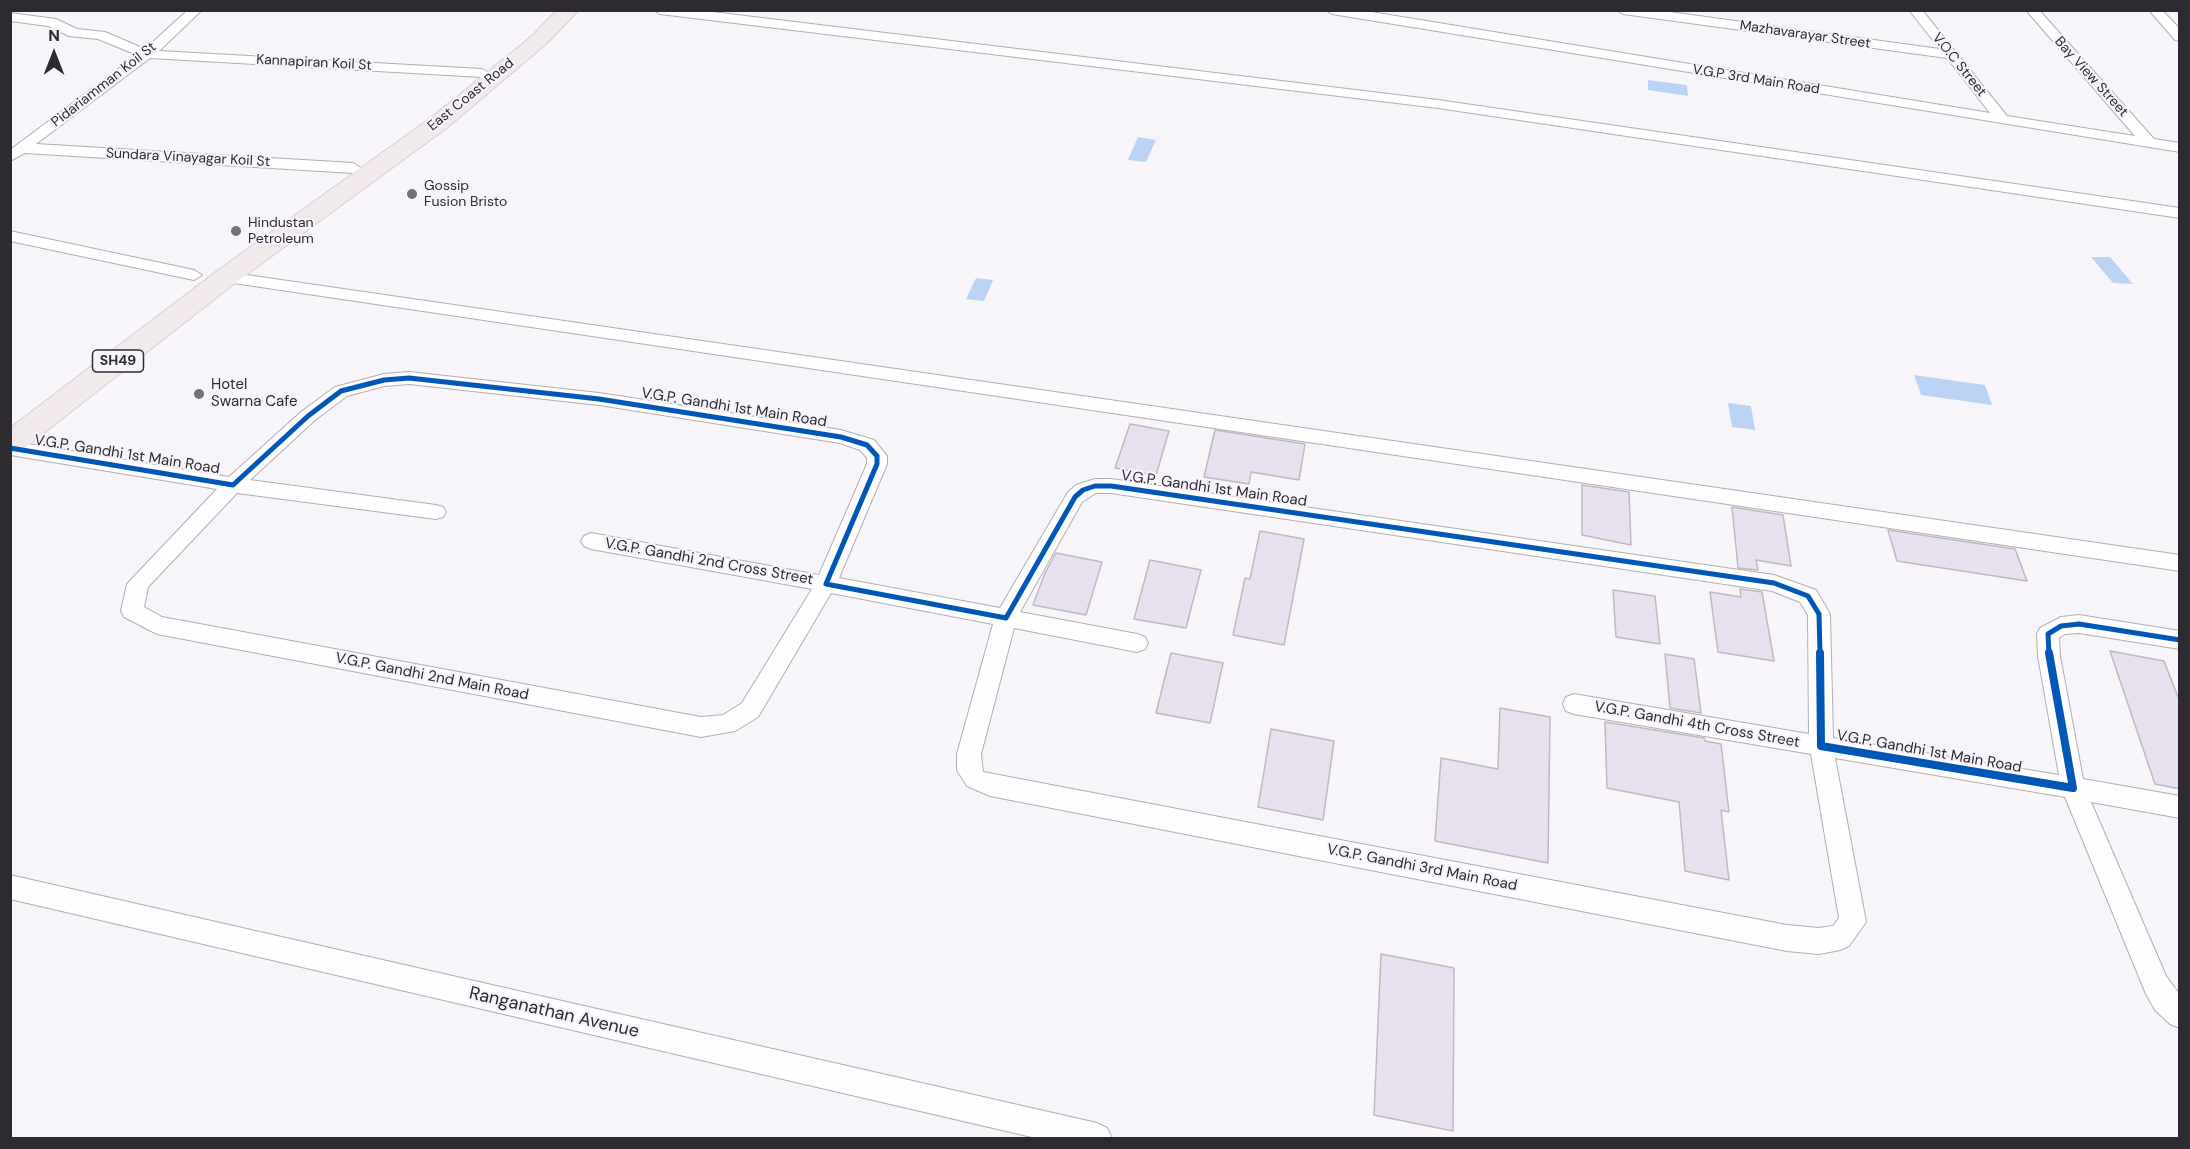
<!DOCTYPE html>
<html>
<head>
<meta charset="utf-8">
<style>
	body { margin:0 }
	#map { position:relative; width:2190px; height:1149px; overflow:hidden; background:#f7f5fa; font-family:"DM Sans",sans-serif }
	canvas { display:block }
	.frame { position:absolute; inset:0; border:12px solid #2d2b2f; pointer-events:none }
	.north { position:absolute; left:24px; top:24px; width:60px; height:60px; -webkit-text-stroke:4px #f7f3fc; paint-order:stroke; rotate:0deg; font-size:16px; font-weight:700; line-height:24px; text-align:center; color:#2d2b2f }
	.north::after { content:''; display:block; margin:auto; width:21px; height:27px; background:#2d2b2f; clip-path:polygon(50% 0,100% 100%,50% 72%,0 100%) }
</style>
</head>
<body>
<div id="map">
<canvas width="2190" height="1149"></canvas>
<div class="frame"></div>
<div class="north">N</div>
</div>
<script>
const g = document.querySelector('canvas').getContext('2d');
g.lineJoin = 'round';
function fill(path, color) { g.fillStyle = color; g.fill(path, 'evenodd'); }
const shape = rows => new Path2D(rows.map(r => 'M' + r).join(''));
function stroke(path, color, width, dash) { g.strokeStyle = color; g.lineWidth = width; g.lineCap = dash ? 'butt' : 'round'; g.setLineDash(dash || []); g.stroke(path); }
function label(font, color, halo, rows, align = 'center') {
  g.font = font + ' "DM Sans",sans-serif'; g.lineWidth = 4.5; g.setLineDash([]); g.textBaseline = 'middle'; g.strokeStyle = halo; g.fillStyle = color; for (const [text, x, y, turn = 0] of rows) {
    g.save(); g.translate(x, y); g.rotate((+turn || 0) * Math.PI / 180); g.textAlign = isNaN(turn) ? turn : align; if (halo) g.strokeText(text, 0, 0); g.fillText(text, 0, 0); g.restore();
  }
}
fill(shape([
	[1648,80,1687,85,1688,96,1648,90],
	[1138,137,1156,140,1146,162,1128,160],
	[2091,257,2110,257,2133,284,2113,283],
	[976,278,993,280,984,301,966,299],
	[1914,375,1985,385,1992,405,1921,395],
	[1728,403,1751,406,1755,430,1732,427]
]), '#bbd4f6');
const building = shape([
	[1130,424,1169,431,1156,475,1115,468,1130,424],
	[1215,430,1305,444,1299,480,1251,472,1249,484,1204,477,1215,430],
	[1582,485,1629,492,1631,545,1582,535,1582,485],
	[1732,507,1783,515,1791,566,1756,560,1758,570,1738,568,1732,507],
	[1888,530,2015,549,2027,581,1897,561,1888,530],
	[1260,531,1304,539,1284,645,1233,635,1245,578,1250,579,1260,531],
	[1056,553,1102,562,1086,615,1033,605,1045,573,1056,553],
	[1150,560,1201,570,1186,628,1134,619,1150,560],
	[1740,589,1762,592,1774,661,1718,652,1710,592,1741,597,1740,589],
	[1613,590,1655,596,1660,644,1616,637,1613,590],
	[2110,651,2164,661,2180,702,2180,789,2155,784,2110,651],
	[1171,653,1223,663,1210,723,1156,713,1171,653],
	[1665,654,1694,659,1701,713,1670,708,1665,654],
	[1500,708,1550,717,1548,863,1435,841,1441,758,1498,769,1500,708],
	[1605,722,1704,738,1705,741,1721,744,1729,812,1721,810,1729,880,1685,871,1679,802,1607,788,1605,722],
	[1271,729,1334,741,1323,820,1258,807,1271,729],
	[1381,954,1454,968,1453,1131,1374,1115,1381,954]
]);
fill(building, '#e9e1ef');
stroke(building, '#bdbbbf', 1.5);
const minor = shape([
	[188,10,202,10,159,51,482,69,489,73,482,77,150,58,36,144,353,163,361,168,353,173,25,153,10,161,10,150,137,55,98,39,69,36,48,26,10,21,10,13,56,19,77,29,105,32,145,49,188,10],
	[654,10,696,10,1438,100,2180,208,2180,218,1438,108,660,14,654,10],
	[1326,10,1359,10,1990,113,1947,58,1623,14,1617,10,1655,10,1940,49,1909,10,1922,10,2007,116,2135,136,2026,10,2039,10,2154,139,2180,143,2180,152,1332,14,1326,10],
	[2149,10,2162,10,2180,29,2180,41,2175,40,2149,10],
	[10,231,194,270,202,275,194,280,10,241,10,231],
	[226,272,2180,555,2180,571,220,281,218,277,220,273,226,272],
	[409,372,599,393,841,430,874,440,887,456,887,464,839,578,1000,608,1068,492,1076,485,1095,479,1111,479,1774,575,1816,590,1830,614,1833,738,2059,775,2038,656,2037,634,2040,628,2061,617,2079,615,2180,631,2180,649,2079,633,2065,634,2059,638,2060,656,2083,779,2180,796,2180,818,2091,802,2166,976,2180,995,2180,1028,2170,1024,2155,1010,2146,994,2065,797,1835,758,1866,922,1849,946,1840,950,1819,954,1787,951,990,796,967,786,957,770,957,754,993,624,831,593,758,717,735,731,701,737,157,634,124,617,121,611,127,584,217,489,10,455,10,441,229,477,301,412,335,387,384,374,409,372],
	[409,384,599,405,840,443,860,450,867,458,867,464,819,575,591,533,584,536,581,541,584,546,591,549,812,589,742,703,723,715,701,717,162,617,144,607,148,587,237,493,436,519,443,517,446,512,443,507,436,505,250,480,315,420,347,396,384,386,409,384],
	[1096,493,1111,493,1772,591,1800,602,1808,615,1809,734,1574,694,1566,697,1563,704,1566,711,1574,714,1811,754,1839,918,1833,926,1819,928,1787,925,983,772,981,754,1014,628,1137,652,1145,649,1148,643,1145,637,1137,634,1020,612,1082,502,1096,493],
	[10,875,1097,1123,1107,1128,1112,1138,1036,1138,10,899,10,875]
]);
const primary = shape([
	[557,10,579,10,546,44,448,127,235,283,21,451,10,454,10,428,217,271,432,117,532,36,557,10]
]);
stroke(minor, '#b1afb2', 2);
stroke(primary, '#d2d1d4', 2);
fill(minor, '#fefefe');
fill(primary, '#f1e8eb');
stroke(shape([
	[10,448,233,485,308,416,341,391,384,380,409,378,599,399,841,437,867,445,877,456,877,464,826,584,1006,618,1075,497,1083,490,1095,486,1111,486,1774,583,1808,596,1819,614,1820,654],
	[2049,654,2048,634,2061,626,2079,624,2180,640]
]), '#0057b8', 5);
stroke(shape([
	[1820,653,1821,746,2073,788,2049,653]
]), '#0057b8', 8);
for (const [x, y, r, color] of [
	[412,194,6,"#747276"],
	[236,231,6,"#747276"],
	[199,394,6,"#747276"]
]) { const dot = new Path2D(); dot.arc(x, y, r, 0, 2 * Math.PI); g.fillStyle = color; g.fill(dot); stroke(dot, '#f7f3fc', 2); }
label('14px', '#2d2b2f', '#f7f3fc', [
	["Mazhavarayar Street",1805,35,8],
	["Kannapiran Koil St",314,63,3],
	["V.O.C Street",1959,65,51],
	["Bay View Street",2091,77,48],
	["V.G.P 3rd Main Road",1756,80,9],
	["Pidariamman Koil St",104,85,-38],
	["East Coast Road",471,95,-39],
	["Sundara Vinayagar Koil St",188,158,3]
]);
label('14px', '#2d2b2f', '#f7f3fc', [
	["Gossip",424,186],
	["Fusion Bristo",424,202],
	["Hindustan",248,223],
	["Petroleum",248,239]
], 'left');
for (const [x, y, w] of [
	[118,361,51]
]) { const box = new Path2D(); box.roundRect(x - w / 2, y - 11, w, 22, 4.5); g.fillStyle = '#f7f3fc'; g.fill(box); stroke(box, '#2d2b2f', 1.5); }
label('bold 14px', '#2d2b2f', null, [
	["SH49",118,361]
]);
label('15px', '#2d2b2f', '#f7f3fc', [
	["Hotel",211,385],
	["Swarna Cafe",211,402]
], 'left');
label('15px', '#2d2b2f', '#f7f3fc', [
	["V.G.P. Gandhi 1st Main Road",734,408,9],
	["V.G.P. Gandhi 1st Main Road",127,455,9],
	["V.G.P. Gandhi 1st Main Road",1214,489,8],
	["V.G.P. Gandhi 2nd Cross Street",709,562,10],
	["V.G.P. Gandhi 2nd Main Road",432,677,11],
	["V.G.P. Gandhi 4th Cross Street",1697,725,10],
	["V.G.P. Gandhi 1st Main Road",1929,752,10],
	["V.G.P. Gandhi 3rd Main Road",1422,868,11]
]);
label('18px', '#2d2b2f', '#f7f3fc', [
	["Ranganathan Avenue",554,1013,13]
]);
</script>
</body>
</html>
